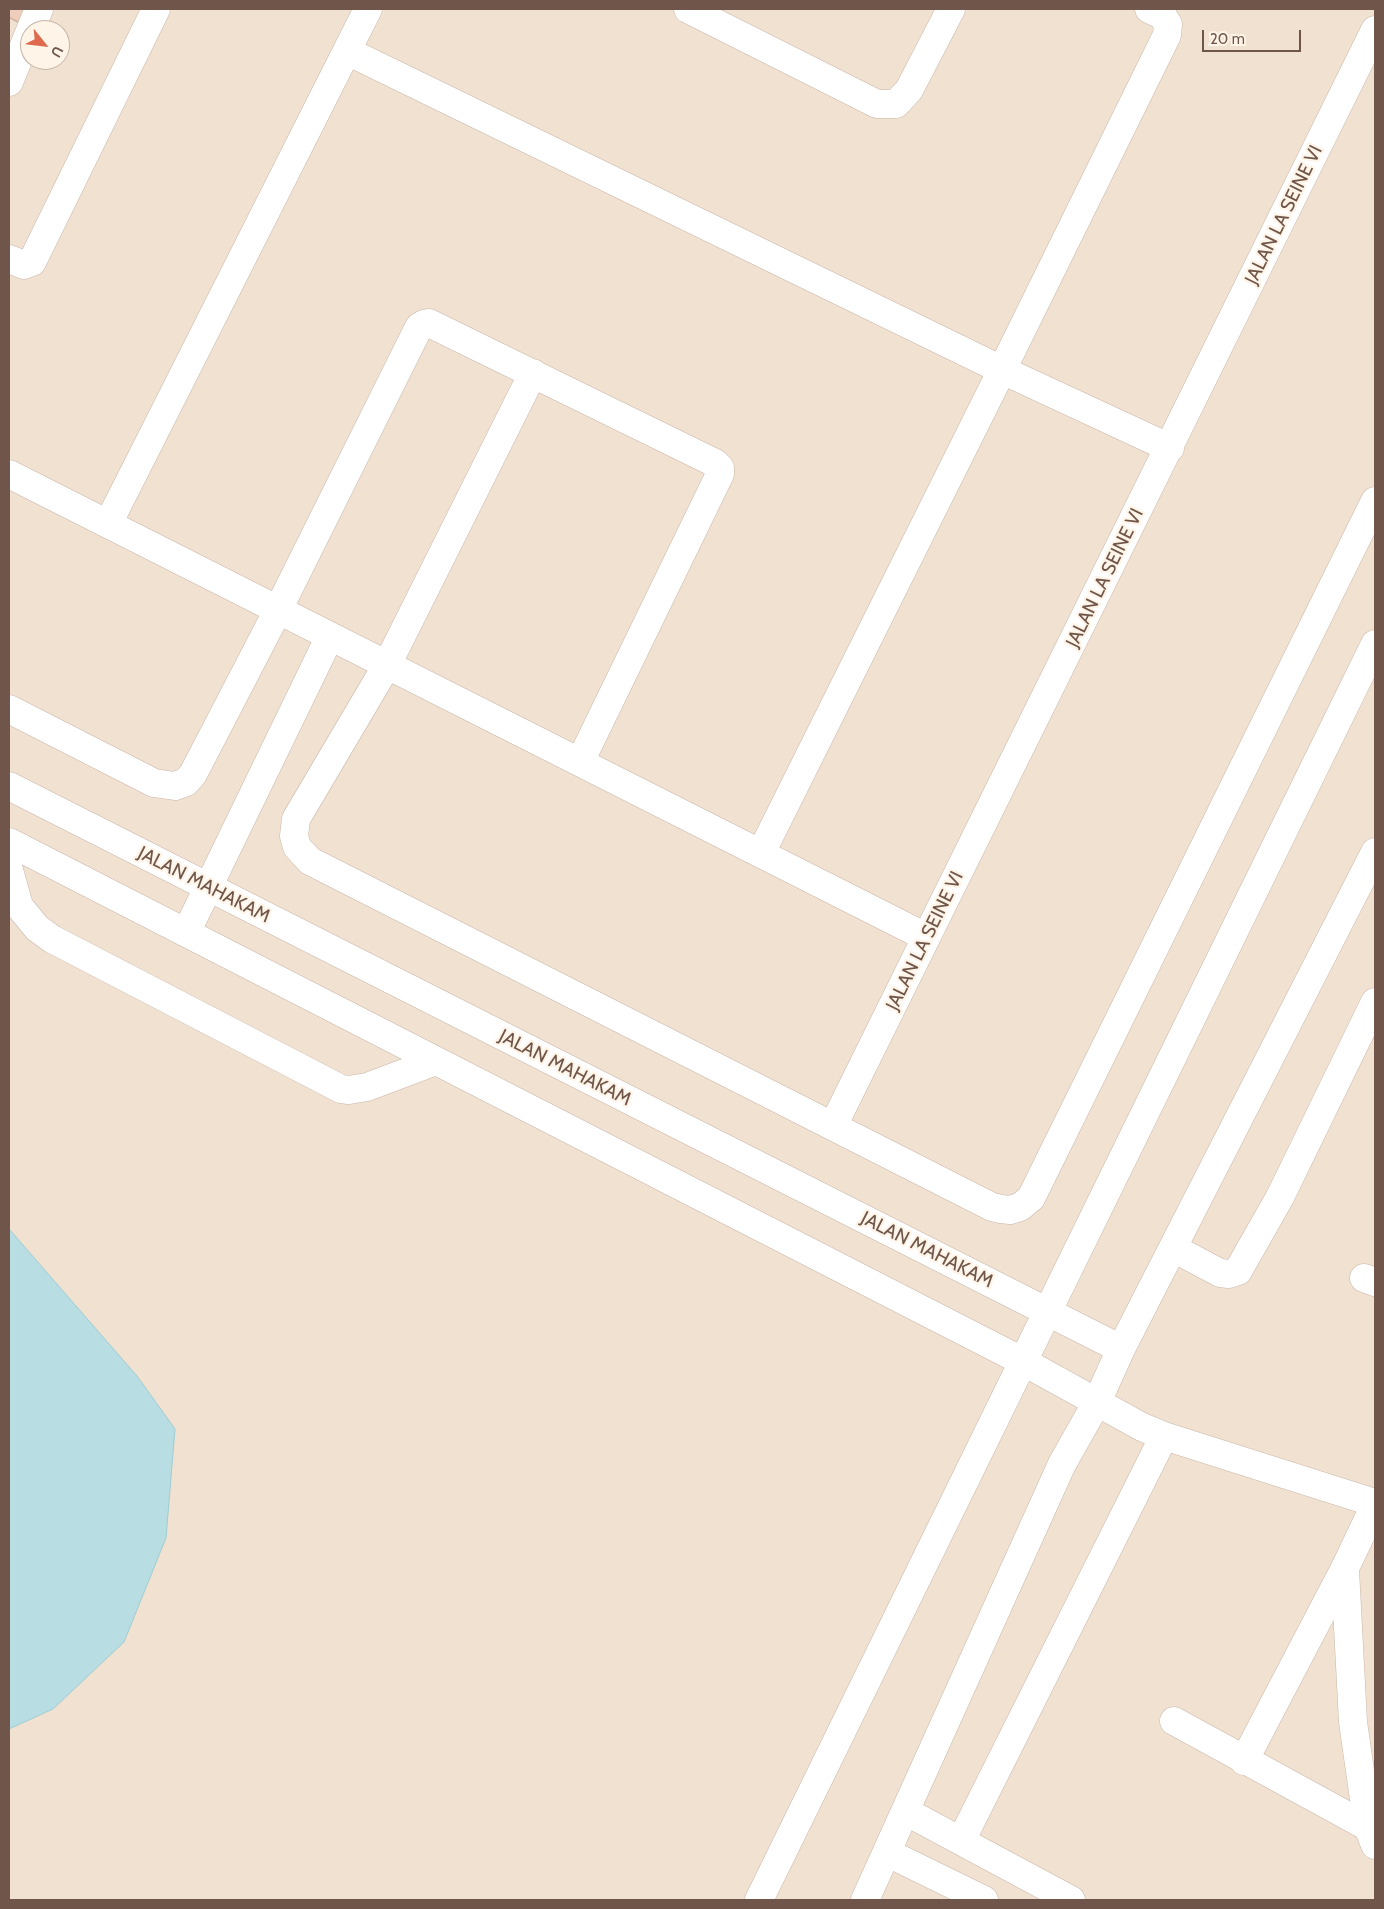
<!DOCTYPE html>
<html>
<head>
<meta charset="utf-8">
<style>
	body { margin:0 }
	#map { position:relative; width:1384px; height:1909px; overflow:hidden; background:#faf0e2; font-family:Cabin,sans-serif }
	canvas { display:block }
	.frame { position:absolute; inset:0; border:10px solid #70564a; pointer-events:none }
	.north { position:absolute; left:20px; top:20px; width:50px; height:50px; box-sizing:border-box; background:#fef4e7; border:1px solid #c5b5a8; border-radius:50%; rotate:119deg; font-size:14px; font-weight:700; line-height:20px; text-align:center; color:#70564a }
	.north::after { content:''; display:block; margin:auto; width:18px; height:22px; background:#de694d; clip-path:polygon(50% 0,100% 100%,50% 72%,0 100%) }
	.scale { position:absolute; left:1202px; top:30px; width:99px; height:22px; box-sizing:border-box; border:2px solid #70564a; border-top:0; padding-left:6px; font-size:15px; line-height:18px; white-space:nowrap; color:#70564a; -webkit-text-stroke:4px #fef4e7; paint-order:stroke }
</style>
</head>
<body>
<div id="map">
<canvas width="1384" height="1909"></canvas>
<div class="frame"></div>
<div class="north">U</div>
<div class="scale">20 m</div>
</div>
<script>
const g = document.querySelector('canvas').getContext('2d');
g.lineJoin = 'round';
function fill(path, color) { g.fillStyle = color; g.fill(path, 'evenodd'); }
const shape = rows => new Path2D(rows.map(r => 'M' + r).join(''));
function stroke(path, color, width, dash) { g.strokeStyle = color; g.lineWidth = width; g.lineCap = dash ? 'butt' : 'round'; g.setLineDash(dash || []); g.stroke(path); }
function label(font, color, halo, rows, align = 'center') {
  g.font = font + ' Cabin,sans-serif'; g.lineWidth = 4.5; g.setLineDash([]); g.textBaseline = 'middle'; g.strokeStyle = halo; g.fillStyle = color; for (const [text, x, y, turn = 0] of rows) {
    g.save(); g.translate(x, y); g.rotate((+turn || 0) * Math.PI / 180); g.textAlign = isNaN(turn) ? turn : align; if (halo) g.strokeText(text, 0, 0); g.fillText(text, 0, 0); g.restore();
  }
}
fill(shape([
	[9,9,1375,9,1375,1900,9,1900],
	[30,30,60,30,60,60,30,60]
]), '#f1e1d1');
const water = shape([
	[9,1229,137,1376,175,1429,166,1538,124,1642,53,1709,9,1729,9,1229]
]);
fill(water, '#b8dde2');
stroke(water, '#9fcdd3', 1);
fill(shape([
	[9,9,34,9,25,27,9,18]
]), '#0003');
const building = shape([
	[9,9,26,9,19,22,9,17,9,9]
]);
fill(building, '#eecebb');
stroke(building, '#e0b49c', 1);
const minor = shape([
	[688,9,877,104,896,104,909,90,951,9],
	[347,51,1002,370,1170,448],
	[9,82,39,9],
	[9,259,24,265,32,262,156,9],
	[533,373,387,665,296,819,294,836,297,847,310,861,992,1207,1001,1209,1010,1210,1020,1207,1031,1198,1375,501],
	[9,474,926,937],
	[108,524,368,9],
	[9,709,154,783,175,786,186,782,193,774,278,610,419,327,424,324,429,323,715,463,720,468,720,474,580,762],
	[9,786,1121,1349],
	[9,842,1024,1362,1142,1427,1164,1436],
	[761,853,1002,370,1167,35,1168,24,1162,15,1149,9],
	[9,870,19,906,37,928,52,939,341,1089,349,1090,367,1087,436,1061],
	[186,933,330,636],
	[833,1126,1375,30],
	[1173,1248,1220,1273,1229,1274,1238,1271,1280,1197,1375,1002],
	[1364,1278,1375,1282],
	[1345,1570,1353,1722,1368,1827,1375,1845],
	[1174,1721,1368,1827],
	[1244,1761,1345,1568,1375,1505],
	[905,1811,1071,1900],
	[961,1841,1164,1436,1375,1503],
	[888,1853,984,1900],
	[759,1900,1375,644],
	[865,1900,1062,1464,1097,1402,1121,1349,1375,852]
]);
stroke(minor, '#cab7a9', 29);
stroke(minor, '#fff', 28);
label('19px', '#70564a', '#fef4e7', [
	["JALAN LA SEINE VI",1284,215,-64],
	["JALAN LA SEINE VI",1105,578,-64],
	["JALAN MAHAKAM",204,885,27],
	["JALAN LA SEINE VI",925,941,-64],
	["JALAN MAHAKAM",565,1068,27],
	["JALAN MAHAKAM",927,1250,27]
]);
</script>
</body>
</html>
